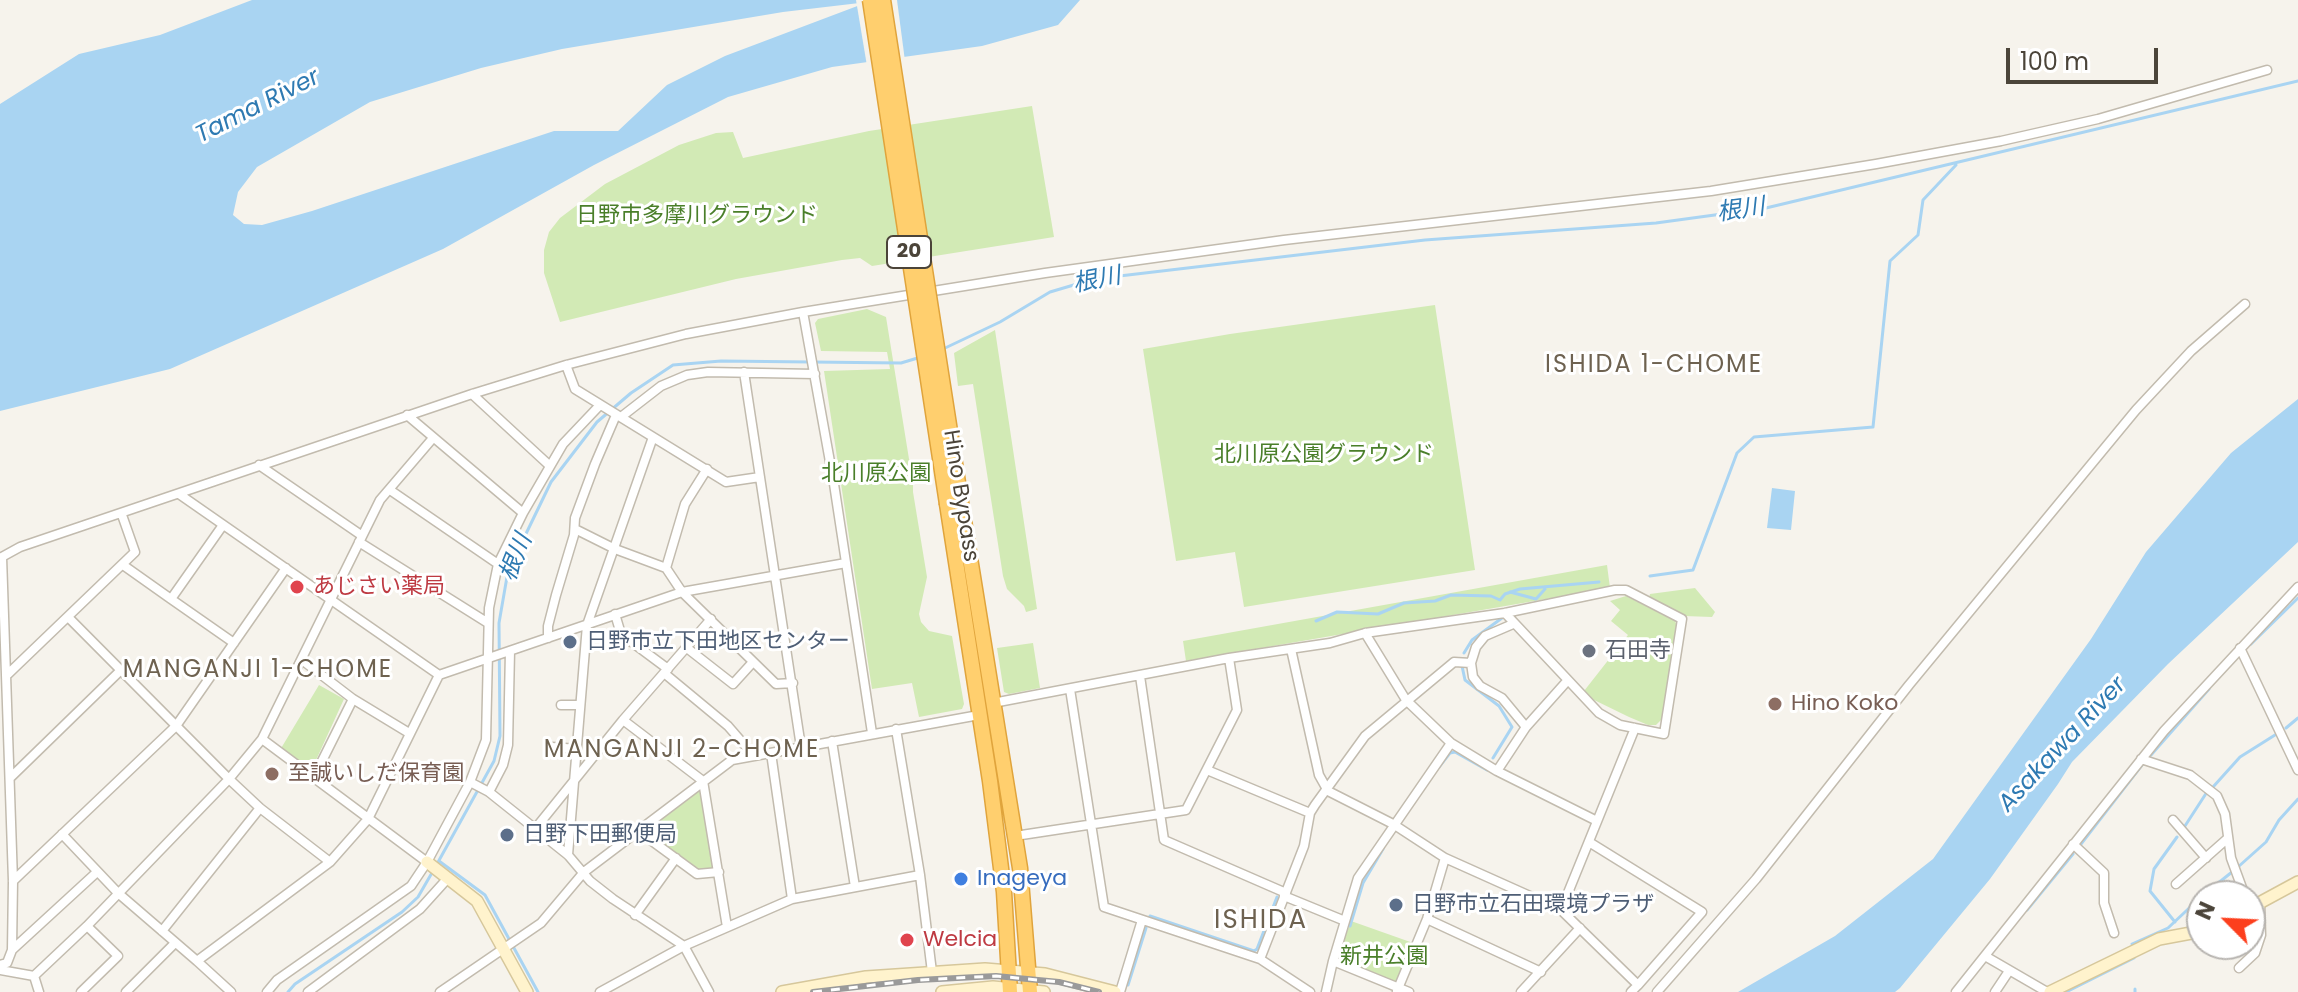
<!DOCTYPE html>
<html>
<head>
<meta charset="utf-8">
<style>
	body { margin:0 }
	#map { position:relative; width:2298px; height:992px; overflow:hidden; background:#f6f3ec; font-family:Poppins,sans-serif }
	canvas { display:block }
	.north { position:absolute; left:2186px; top:880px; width:80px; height:80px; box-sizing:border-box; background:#fff; border:2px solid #b7b4b0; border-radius:50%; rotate:294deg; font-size:22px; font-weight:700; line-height:32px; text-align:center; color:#4b4439 }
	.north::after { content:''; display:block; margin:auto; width:28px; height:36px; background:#fc3f1d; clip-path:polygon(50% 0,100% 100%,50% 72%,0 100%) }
	.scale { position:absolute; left:2006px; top:48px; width:152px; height:36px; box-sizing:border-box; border:4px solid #4b4439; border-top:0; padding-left:10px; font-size:24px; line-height:28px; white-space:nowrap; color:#4b4439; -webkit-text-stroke:6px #fff; paint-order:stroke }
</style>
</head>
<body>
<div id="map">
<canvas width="2298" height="992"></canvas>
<div class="north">N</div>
<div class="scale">100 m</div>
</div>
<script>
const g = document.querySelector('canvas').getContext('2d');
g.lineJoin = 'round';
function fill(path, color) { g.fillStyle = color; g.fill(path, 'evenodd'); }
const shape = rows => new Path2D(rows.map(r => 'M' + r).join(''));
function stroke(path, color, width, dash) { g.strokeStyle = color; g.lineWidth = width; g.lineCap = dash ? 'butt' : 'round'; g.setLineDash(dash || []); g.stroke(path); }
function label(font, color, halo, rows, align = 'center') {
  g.font = font + ' Poppins,"Noto Sans JP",sans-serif'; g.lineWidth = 6; g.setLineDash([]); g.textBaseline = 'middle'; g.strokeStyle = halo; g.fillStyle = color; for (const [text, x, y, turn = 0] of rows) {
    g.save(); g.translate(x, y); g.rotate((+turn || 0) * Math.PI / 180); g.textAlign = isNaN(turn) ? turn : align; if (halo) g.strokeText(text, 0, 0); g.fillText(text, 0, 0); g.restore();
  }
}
fill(shape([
	[1032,106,1054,237,872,266,860,258,842,260,736,279,560,322,544,273,544,250,549,232,560,218,605,184,679,145,716,133,733,132,743,158,869,131],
	[1435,305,1475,570,1244,607,1235,552,1176,561,1143,349,1230,334],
	[867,309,886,317,909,459,913,467,913,492,927,577,919,614,921,622,929,631,952,636,964,704,962,709,919,717,912,683,872,689,824,371,890,369,887,352,821,351,815,323,818,319],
	[995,330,1037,609,1026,612,1024,606,1007,589,1003,576,973,384,958,386,954,353],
	[1607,565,1610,588,1186,661,1183,641],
	[1695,588,1715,612,1712,617,1684,616,1649,598,1650,594],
	[1626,596,1675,621,1677,626,1664,717,1656,725,1648,725,1629,717,1590,698,1584,691,1628,635,1611,621,1620,610,1610,601],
	[1033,643,1040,688,1009,694,1004,692,997,648],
	[319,685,344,699,311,771,280,750],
	[703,781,719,872,697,874,637,830],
	[1351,921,1416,944,1398,987,1337,959]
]), '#d2eab5');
fill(shape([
	[252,0,1080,0,1058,25,982,46,832,67,728,97,594,165,443,249,170,369,0,411,0,104,79,54,160,35],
	[868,2,725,56,667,85,618,131,554,131,312,211,262,225,244,224,233,215,238,192,257,167,370,102,481,68,562,49,783,12],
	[2298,399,2298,542,2168,664,2072,762,2058,784,1990,879,1900,988,1895,992,1738,992,1835,936,1933,859,2091,639,2146,552,2231,453],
	[1772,488,1795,491,1791,530,1767,528]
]), '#a9d4f2');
fill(shape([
	[856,0,897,0,905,61,867,66]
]), '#f6f3ec');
stroke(shape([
	[943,349,1000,322,1050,292,1094,279,1425,240,1656,223,1766,208,2298,81],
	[1650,576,1693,570,1737,453,1754,437,1873,427,1890,261,1918,235,1923,200,1956,165],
	[1510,592,1536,599,1545,589],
	[1316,621,1337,612,1378,614,1404,603,1435,601,1451,595,1491,596,1500,600,1505,594,1520,589,1599,582],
	[2251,644,2298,598],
	[1464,653,1472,640,1502,618],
	[1462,666,1465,680,1499,706,1512,727,1493,758],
	[2286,728,2298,718],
	[2151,755,2209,689],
	[1439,767,1450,753,1455,752,1487,770],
	[2213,787,2240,757,2275,735],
	[2183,829,2207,792],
	[2081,844,2142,765],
	[439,861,485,895,538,992],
	[437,864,494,761,500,736,499,623,508,571,551,482,597,422,631,393,673,365,721,361,901,363,921,357],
	[2238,867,2266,842,2279,820,2298,799],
	[2202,896,2232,872],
	[2027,910,2073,854],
	[1150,916,1254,951,1257,949,1277,897],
	[2175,922,2150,891,2154,869,2177,837],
	[1350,926,1363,883,1383,849],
	[2132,944,2168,928,2202,896],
	[1128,985,1146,928],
	[2135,989,2135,992],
	[288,992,295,984,402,912,418,897,433,871],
	[2066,992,2134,958]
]), '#a9d4f2', 3);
const street = shape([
	[803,312,834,484,872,733],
	[566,365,575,389,726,482,760,477],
	[744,372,801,747],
	[472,394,550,466],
	[407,415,523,513],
	[621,417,661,386,687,375,708,372,815,374],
	[259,465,361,535],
	[707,469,685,504,666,568,682,592,776,684,793,683],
	[390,490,498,564],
	[179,494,439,675],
	[223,525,171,599,234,643],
	[575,529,615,549,666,568],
	[359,542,488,623],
	[0,558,20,547,472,394,566,365,686,334,803,312,1045,273,1284,240,1711,191,1876,164,2001,141,2098,119,2267,70],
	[123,565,171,599],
	[615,614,621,634,668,669],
	[68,617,229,779,260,808,330,862],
	[1513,624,1485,636,1476,647,1471,663,1473,677,1480,686,1502,698,1526,727],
	[1365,633,1406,700,1451,743,1497,771,1597,821],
	[548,638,548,626,556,595,574,535,575,518,595,464,616,415],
	[687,648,733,684,753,662],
	[2240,648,2298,770],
	[1291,649,1319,775,1328,791,1393,824,1445,858,1561,910,1638,985,1631,992],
	[302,660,353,699,409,733],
	[664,673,728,726,754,756],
	[8,674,135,552,122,515],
	[1140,676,1164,840,1286,893],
	[1070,689,1104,907,1260,959,1310,992],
	[993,703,1229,658,1330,643,1365,633,1505,613,1615,590,1626,590,1682,619,1664,734,1620,725,1599,713,1505,613],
	[561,705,580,705],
	[623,720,703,781,727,927],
	[896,729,920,875,932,972],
	[262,739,427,862],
	[832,741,855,887],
	[552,747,577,749],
	[771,753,792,899],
	[2141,759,2190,775,2217,796,2225,814,2231,858,2245,896],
	[1207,770,1310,813],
	[1497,771,1526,727,1568,680],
	[11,777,121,670],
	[314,777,353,699],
	[470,782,489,792,568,855,590,881,613,899,684,946,709,992],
	[489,792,503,765,508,745,510,651],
	[2173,820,2206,858],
	[535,829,623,720,711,619],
	[637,830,697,874,719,872],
	[62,834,118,893,197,961,330,862,368,819,439,675,682,592,846,563],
	[1015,836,1186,810,1237,710,1229,658],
	[1589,842,1702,912,1638,985],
	[2073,844,2104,873,2104,903,2114,933],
	[568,855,587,625,653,437],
	[13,881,176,726,286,568],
	[2176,884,2228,838],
	[1284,896,1345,921],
	[1561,910,1635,728],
	[635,915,676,858],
	[1427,919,1541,972],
	[162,931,260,808],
	[12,950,97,872],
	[1985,956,2047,992],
	[1260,959,1304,846,1310,813,1315,805,1365,736,1454,662,1471,663],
	[197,961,231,992],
	[0,965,7,963,12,950,13,881,2,557],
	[2239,968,2255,953,2261,935,2260,902],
	[0,970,34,976],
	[34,976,87,926,229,779,262,739,380,500,433,438],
	[34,976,39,992],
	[1397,991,1427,919,1445,858],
	[81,992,118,956,87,926],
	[126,992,175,943],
	[267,992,277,980,411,886,427,862,470,782,486,740,489,608,498,564,523,513,563,444,600,405],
	[308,992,420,909,448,878],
	[440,992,541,923,584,872,732,760,979,715],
	[600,992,684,946,792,899,920,875],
	[1120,992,1142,920],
	[1326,992,1333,961],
	[1409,992,1333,961,1358,878,1451,743],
	[1521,992,1580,928],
	[1657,992,1756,879,1909,685,2136,410,2191,351,2245,304],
	[1956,992,2164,731,2298,587],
	[1995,992,2009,971]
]);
const secondary = shape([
	[427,862,477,901,527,992],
	[2250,908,2298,882],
	[782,992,866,977,985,969,1045,974,1115,992],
	[942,992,993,987,1044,992],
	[2050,992,2159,939,2202,931]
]);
const highway = shape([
	[961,502,1020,868,1030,992],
	[947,504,990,781,1004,892,1010,992]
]);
stroke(street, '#c2bbae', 11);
stroke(secondary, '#d6c79b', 14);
stroke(highway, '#e0a43c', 17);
stroke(street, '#fff', 8);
stroke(secondary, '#fff3cd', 11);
stroke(highway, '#ffcf6e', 14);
const rail = shape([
	[813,992,918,980,996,976,1059,982,1099,992]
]);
stroke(rail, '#9a9a9a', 6);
stroke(rail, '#fff', 3, [9]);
const highwayBridge = shape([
	[870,0,947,504],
	[883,0,961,502]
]);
stroke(highwayBridge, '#e0a43c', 17, []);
stroke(highwayBridge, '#ffcf6e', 14);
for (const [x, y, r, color] of [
	[297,587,8,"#e0444e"],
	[570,642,8,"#5c6f8a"],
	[1589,651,8,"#6b7280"],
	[1775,704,8,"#8d6e63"],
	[272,774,8,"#8d6e63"],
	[507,835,8,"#5c6f8a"],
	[961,879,8,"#3f7fe0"],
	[1396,905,8,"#5c6f8a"],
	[907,940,8,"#e0444e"]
]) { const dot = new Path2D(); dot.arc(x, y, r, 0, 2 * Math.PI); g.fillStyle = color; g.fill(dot); stroke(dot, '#fff', 3); }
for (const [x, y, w] of [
	[909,252,44]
]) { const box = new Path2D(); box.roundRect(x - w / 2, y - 16, w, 32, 6); g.fillStyle = '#fff'; g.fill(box); stroke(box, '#4b4439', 2); }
label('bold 20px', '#4b4439', null, [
	["20",909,252]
]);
label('22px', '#4a7f2a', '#fff', [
	["日野市多摩川グラウンド",697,216],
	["北川原公園グラウンド",1324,455],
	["北川原公園",876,474],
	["新井公園",1384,957]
]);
label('22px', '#4b4439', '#fff', [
	["Hino Bypass",960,496,81]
]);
label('22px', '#be3a42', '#fff', [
	["あじさい薬局",313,587],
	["Welcia",923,940]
], 'left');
label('22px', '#4e5e75', '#fff', [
	["日野市立下田地区センター",586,642],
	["日野下田郵便局",523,835],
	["日野市立石田環境プラザ",1412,905]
], 'left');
label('22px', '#5b616d', '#fff', [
	["石田寺",1605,651]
], 'left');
label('22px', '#785e54', '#fff', [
	["Hino Koko",1791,704],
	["至誠いしだ保育園",288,774]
], 'left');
label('22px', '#366cbe', '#fff', [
	["Inageya",977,879]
], 'left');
label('italic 24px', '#2e7ab2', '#fff', [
	["Tama River",258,107,-27],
	["根川",1741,211,-8],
	["根川",1097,281,-11],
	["根川",517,558,-68],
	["Asakawa River",2063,745,-47]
]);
g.letterSpacing = '2px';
label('24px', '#6e6250', '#fff', [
	["ISHIDA 1-CHOME",1654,366],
	["MANGANJI 1-CHOME",258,671],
	["MANGANJI 2-CHOME",682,751]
]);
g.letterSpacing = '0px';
g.letterSpacing = '2px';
label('26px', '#6e6250', '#fff', [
	["ISHIDA",1261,921]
]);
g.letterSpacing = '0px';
</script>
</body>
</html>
